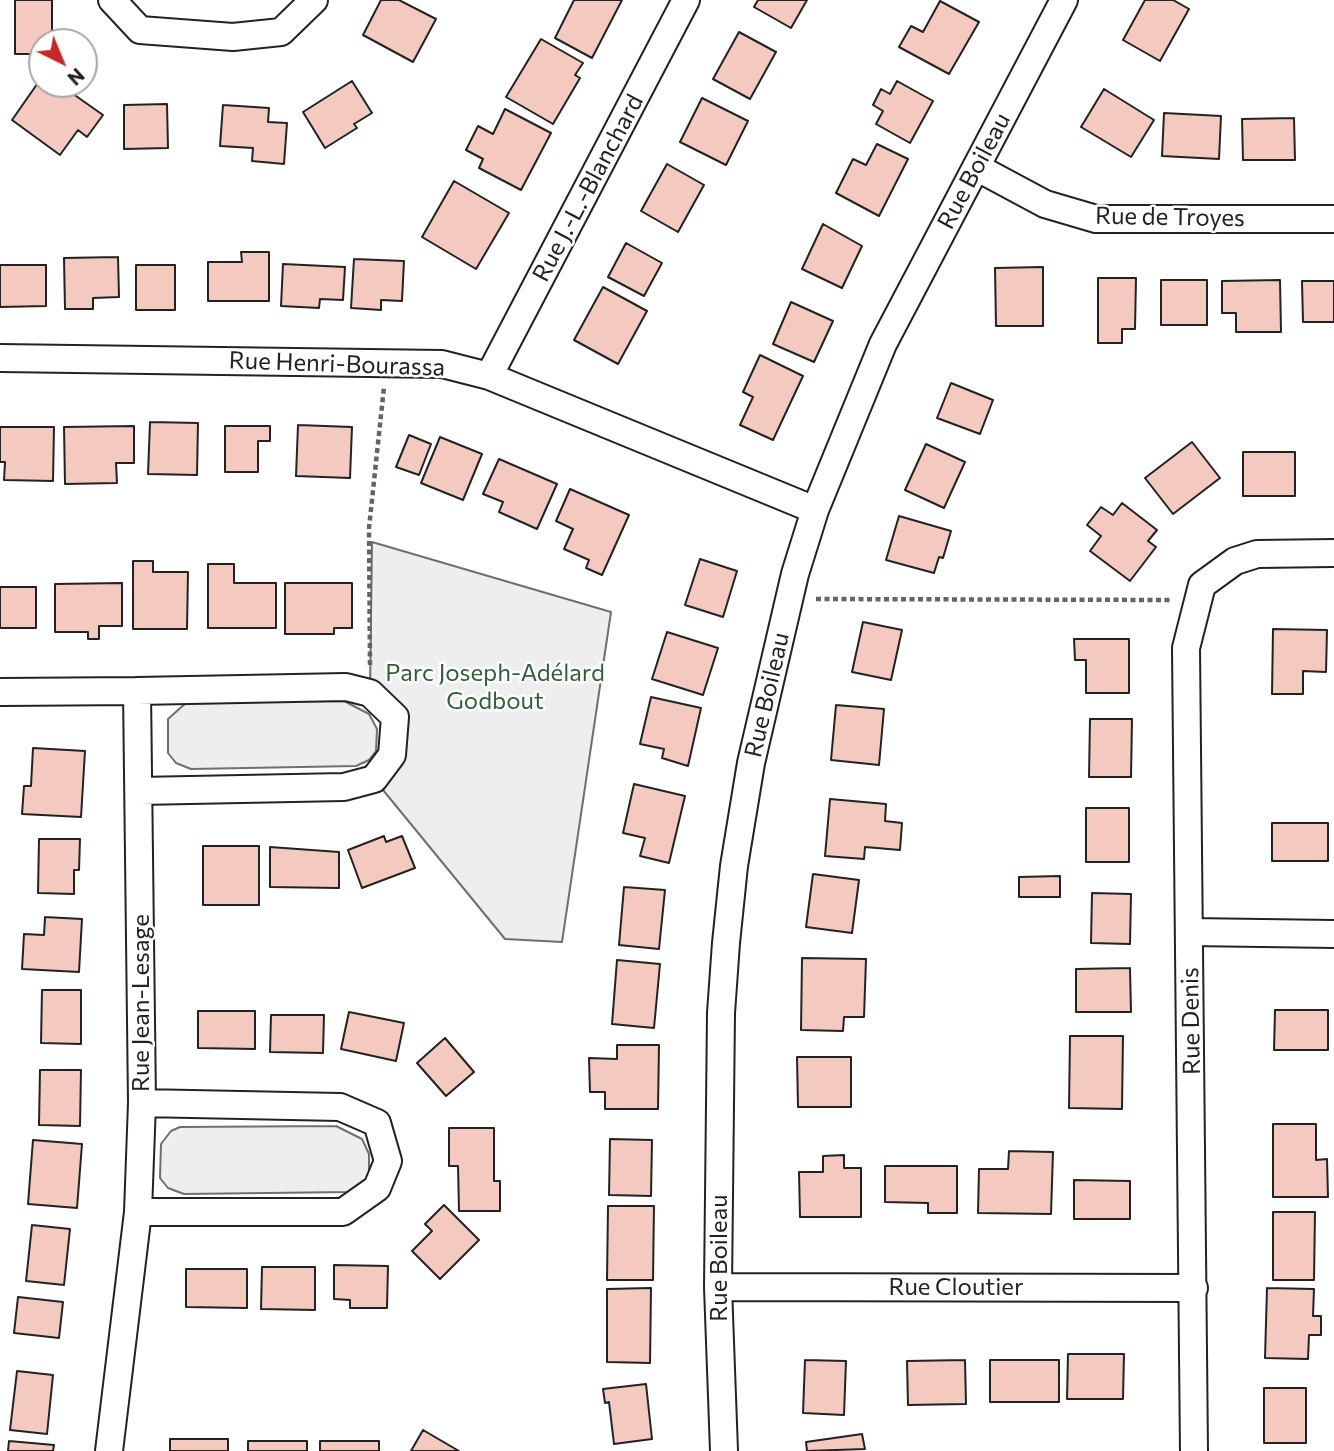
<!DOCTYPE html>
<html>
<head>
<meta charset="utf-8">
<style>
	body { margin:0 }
	#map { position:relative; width:1334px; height:1451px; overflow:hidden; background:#fff; font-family:Commissioner,sans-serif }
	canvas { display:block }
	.north { position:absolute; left:28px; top:28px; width:70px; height:70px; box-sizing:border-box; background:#fff; border:2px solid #a7a7a7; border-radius:50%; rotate:137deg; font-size:19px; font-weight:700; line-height:28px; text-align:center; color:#222 }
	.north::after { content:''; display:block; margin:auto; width:24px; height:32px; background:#c62828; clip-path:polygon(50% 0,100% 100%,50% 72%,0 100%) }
</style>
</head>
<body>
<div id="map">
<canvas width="1334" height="1451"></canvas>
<div class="north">N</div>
</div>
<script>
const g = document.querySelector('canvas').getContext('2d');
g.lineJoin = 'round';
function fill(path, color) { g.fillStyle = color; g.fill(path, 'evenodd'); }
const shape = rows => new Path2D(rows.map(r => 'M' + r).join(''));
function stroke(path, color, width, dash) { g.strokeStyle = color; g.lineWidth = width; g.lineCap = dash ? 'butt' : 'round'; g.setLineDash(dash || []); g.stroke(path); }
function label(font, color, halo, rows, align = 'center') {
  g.font = font + ' Commissioner,sans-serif'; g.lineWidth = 5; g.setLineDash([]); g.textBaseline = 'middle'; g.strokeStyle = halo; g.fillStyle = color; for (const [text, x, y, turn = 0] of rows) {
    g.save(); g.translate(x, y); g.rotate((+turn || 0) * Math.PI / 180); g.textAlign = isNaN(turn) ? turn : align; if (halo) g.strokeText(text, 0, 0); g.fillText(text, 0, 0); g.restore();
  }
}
const green = shape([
	[372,542,611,612,562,942,505,939,374,779,395,717,370,693,372,542],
	[344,701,369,714,377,729,376,751,369,760,356,766,191,769,176,763,168,753,168,719,187,702,344,701],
	[336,1126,362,1139,369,1154,369,1176,361,1186,349,1192,184,1194,168,1188,160,1178,161,1144,171,1131,180,1127,336,1126]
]);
fill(green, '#eee');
stroke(green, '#6f6f6f', 2);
const building = shape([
	[15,0,52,0,52,42,42,42,42,54,15,54,15,0],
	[381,0,399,0,436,19,413,62,363,35,381,0],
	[574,0,622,0,592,58,555,38,574,0],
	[758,0,807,0,791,28,754,7,758,0],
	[1145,0,1173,0,1189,9,1160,61,1123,40,1145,0],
	[940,1,979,22,949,74,899,47,911,26,923,32,940,1],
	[739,32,776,52,750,99,713,79,739,32],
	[541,39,583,63,575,75,580,78,553,124,506,97,541,39],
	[42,77,42,84,59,84,103,115,87,137,78,130,60,155,12,120,42,77],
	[352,81,372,113,354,124,357,128,325,148,303,112,352,81],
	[897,81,933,101,910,143,876,124,883,111,873,105,881,89,890,94,897,81],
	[1104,89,1154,120,1131,157,1081,127,1104,89],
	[702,98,748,121,726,165,680,142,702,98],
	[167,104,168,148,124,149,124,105,167,104],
	[223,105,269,108,268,122,287,123,284,164,252,161,253,148,220,146,223,105],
	[505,109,551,133,521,190,479,168,483,159,466,150,478,126,493,134,505,109],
	[1164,113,1221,116,1219,159,1162,156,1164,113],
	[1294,118,1295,160,1243,160,1242,119,1294,118],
	[877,144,908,159,879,216,836,193,853,159,866,165,877,144],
	[667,164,704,185,678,232,641,211,667,164],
	[454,181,509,213,476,269,422,237,454,181],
	[823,224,862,246,842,288,802,269,823,224],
	[626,243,662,263,644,296,608,277,626,243],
	[241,252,269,252,269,301,208,301,208,262,242,262,241,252],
	[118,257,119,297,93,298,93,309,65,309,64,258,118,257],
	[354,259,404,261,402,301,381,300,381,310,351,308,354,259],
	[283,264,345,267,343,300,320,299,319,308,281,306,283,264],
	[0,265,46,265,46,306,0,307,0,265],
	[136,265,175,265,175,310,136,310,136,265],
	[1043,267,1043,326,996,326,995,268,1043,267],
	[1098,278,1136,278,1135,329,1122,329,1122,343,1098,343,1098,278],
	[1161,280,1207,280,1207,325,1161,325,1161,280],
	[1280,280,1281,332,1236,332,1236,313,1222,313,1222,281,1280,280],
	[1302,281,1334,281,1334,322,1303,322,1302,281],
	[603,287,647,311,618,364,574,340,603,287],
	[791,302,833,321,814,362,773,344,791,302],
	[760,355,803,376,773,440,740,425,753,397,743,392,760,355],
	[951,383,993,400,980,434,937,418,951,383],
	[150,422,198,423,197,475,148,474,150,422],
	[298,425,352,427,350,478,296,476,298,425],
	[134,426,134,463,116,463,117,483,65,484,64,427,134,426],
	[225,426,270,426,270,441,258,441,258,472,225,472,225,426],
	[0,427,54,427,53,481,4,480,5,462,0,462,0,427],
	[409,435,431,444,419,475,396,467,409,435],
	[440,437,482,454,463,500,421,483,440,437],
	[1192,442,1220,478,1173,514,1145,478,1192,442],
	[926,444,965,462,944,508,905,490,926,444],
	[1243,452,1295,452,1295,496,1243,496,1243,452],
	[499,459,557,484,537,529,499,512,503,502,483,494,499,459],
	[570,489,629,515,602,575,586,568,589,560,564,549,573,529,556,521,570,489],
	[1122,503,1157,530,1148,541,1156,547,1130,581,1090,551,1101,536,1087,525,1101,507,1113,515,1122,503],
	[899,516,951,531,943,558,939,557,934,573,886,560,899,516],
	[700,559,737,571,723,617,685,605,700,559],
	[133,561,153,561,153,572,188,572,187,629,133,629,133,561],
	[208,564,234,564,234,583,276,583,276,628,208,628,208,564],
	[122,583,122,626,99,626,99,639,88,639,88,632,55,632,55,584,122,583],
	[285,583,352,583,352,628,334,628,334,634,285,634,285,583],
	[0,587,36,587,36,628,0,628,0,587],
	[863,622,902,630,891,680,852,672,863,622],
	[1273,629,1327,630,1326,672,1303,671,1303,694,1272,694,1273,629],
	[667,632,718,648,703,695,652,679,667,632],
	[1074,639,1129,639,1129,693,1086,693,1086,660,1075,660,1074,639],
	[651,697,701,708,688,766,662,758,664,749,640,744,651,697],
	[836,705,884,709,879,765,831,760,836,705],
	[1090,719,1132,719,1131,777,1089,777,1090,719],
	[33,748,85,751,81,817,22,814,24,786,31,786,33,748],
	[634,784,685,796,669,863,640,856,645,838,623,833,634,784],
	[830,799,886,804,885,821,902,823,900,850,865,847,864,859,825,856,830,799],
	[1086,808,1129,808,1129,862,1086,862,1086,808],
	[1272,823,1328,823,1328,861,1272,861,1272,823],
	[384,836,386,842,402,836,415,868,362,888,348,850,384,836],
	[39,839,80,839,79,870,74,870,74,894,38,893,39,839],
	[203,846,259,846,259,905,203,905,203,846],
	[270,847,339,852,339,888,270,887,270,847],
	[813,874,859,880,852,933,806,927,813,874],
	[1060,876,1060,897,1019,897,1019,877,1060,876],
	[624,887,665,890,659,949,619,945,624,887],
	[1092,893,1131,894,1130,944,1091,943,1092,893],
	[45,917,82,919,79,972,22,969,24,934,44,935,45,917],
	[802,958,866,959,864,1017,844,1017,843,1031,801,1030,802,958],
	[617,960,660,964,654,1028,612,1024,617,960],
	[1130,968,1131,1012,1076,1012,1076,969,1130,968],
	[42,990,81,990,81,1044,41,1043,42,990],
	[1275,1010,1328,1010,1328,1050,1274,1050,1275,1010],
	[198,1011,255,1011,255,1049,198,1048,198,1011],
	[349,1012,404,1023,396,1061,341,1049,349,1012],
	[271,1015,324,1015,323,1053,270,1052,271,1015],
	[1070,1036,1123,1036,1122,1109,1069,1108,1070,1036],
	[445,1038,474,1072,446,1096,417,1063,445,1038],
	[617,1045,659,1045,658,1109,605,1109,605,1092,590,1092,589,1058,617,1059,617,1045],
	[797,1057,851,1057,851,1107,798,1107,797,1057],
	[40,1070,81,1070,80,1126,39,1125,40,1070],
	[1273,1124,1316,1124,1316,1160,1327,1159,1328,1197,1273,1197,1273,1124],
	[449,1128,494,1128,494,1181,500,1181,500,1211,459,1211,458,1166,449,1166,449,1128],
	[610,1139,652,1140,651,1196,609,1195,610,1139],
	[33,1140,82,1144,77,1208,28,1204,33,1140],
	[1009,1151,1053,1152,1051,1214,978,1213,979,1169,1008,1169,1009,1151],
	[844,1155,844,1168,861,1168,861,1217,800,1217,799,1172,823,1172,823,1156,844,1155],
	[885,1166,957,1166,957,1213,928,1213,928,1203,885,1202,885,1166],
	[1074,1180,1130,1181,1130,1219,1074,1219,1074,1180],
	[444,1205,479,1240,440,1279,412,1251,432,1231,425,1224,444,1205],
	[608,1206,654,1206,653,1280,607,1280,608,1206],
	[1273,1212,1315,1212,1314,1280,1273,1280,1273,1212],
	[32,1225,70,1229,64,1285,26,1281,32,1225],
	[334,1265,388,1266,387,1308,350,1308,350,1300,334,1299,334,1265],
	[262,1267,315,1267,315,1310,261,1309,262,1267],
	[186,1269,247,1269,247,1308,186,1307,186,1269],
	[651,1288,650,1363,607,1362,607,1289,651,1288],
	[1267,1288,1314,1289,1313,1316,1321,1316,1321,1335,1309,1335,1308,1359,1265,1358,1267,1288],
	[18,1297,63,1302,59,1338,14,1333,18,1297],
	[1068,1354,1124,1354,1123,1399,1067,1399,1068,1354],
	[805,1360,846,1361,844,1415,803,1413,805,1360],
	[965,1360,966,1404,908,1405,907,1361,965,1360],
	[990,1360,1059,1360,1059,1402,990,1402,990,1360],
	[17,1371,53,1375,47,1434,10,1430,17,1371],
	[646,1384,652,1439,614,1444,609,1402,605,1403,603,1389,646,1384],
	[1264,1388,1306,1388,1306,1443,1264,1443,1264,1388],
	[423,1430,459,1451,411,1451,423,1430],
	[862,1434,865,1449,807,1451,806,1442,862,1434],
	[170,1439,228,1439,228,1451,170,1451,170,1439],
	[9,1441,54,1445,53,1451,8,1451,9,1441],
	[248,1441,307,1441,307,1451,248,1451,248,1441],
	[320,1441,379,1441,379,1451,320,1451,320,1441]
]);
fill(building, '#f3c9c0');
stroke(building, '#222', 2);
const minor = shape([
	[112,0,140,30,233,37,281,32,314,0],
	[976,167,1045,204,1096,219,1334,219],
	[0,358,442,364,489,376,815,510],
	[489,376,686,0],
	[137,691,346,687,370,693,395,717,392,755,374,779,344,787,139,791],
	[0,692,137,691,142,1103,138,1212,109,1451],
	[1190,932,1334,934],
	[138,1212,343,1212,377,1188,388,1161,377,1123,340,1107,142,1103],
	[718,1287,1194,1288],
	[724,1451,718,1287,721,1013,726,943,734,866,751,763,795,574,815,510,883,344,1064,0],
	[1194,1451,1186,648,1202,585,1235,561,1257,554,1334,553]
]);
stroke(minor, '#222', 30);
stroke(shape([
	[816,599,1171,600],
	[370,665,369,528,384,387]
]), '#646464', 4.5, [5, 3.5]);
stroke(minor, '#fff', 26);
label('24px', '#222', '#fff', [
	["Rue Boileau",974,171,-62],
	["Rue J.-L.-Blanchard",588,188,-62],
	["Rue de Troyes",1170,217,1],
	["Rue Henri-Bourassa",337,364,2],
	["Rue Boileau",767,695,-77],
	["Rue Jean-Lesage",141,1003,-90],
	["Rue Denis",1191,1021,-91],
	["Rue Boileau",719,1258,-90],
	["Rue Cloutier",956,1287]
]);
label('24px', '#2f5e38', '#fff', [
	["Parc Joseph-Adélard",495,673],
	["Godbout",495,701]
]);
</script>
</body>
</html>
